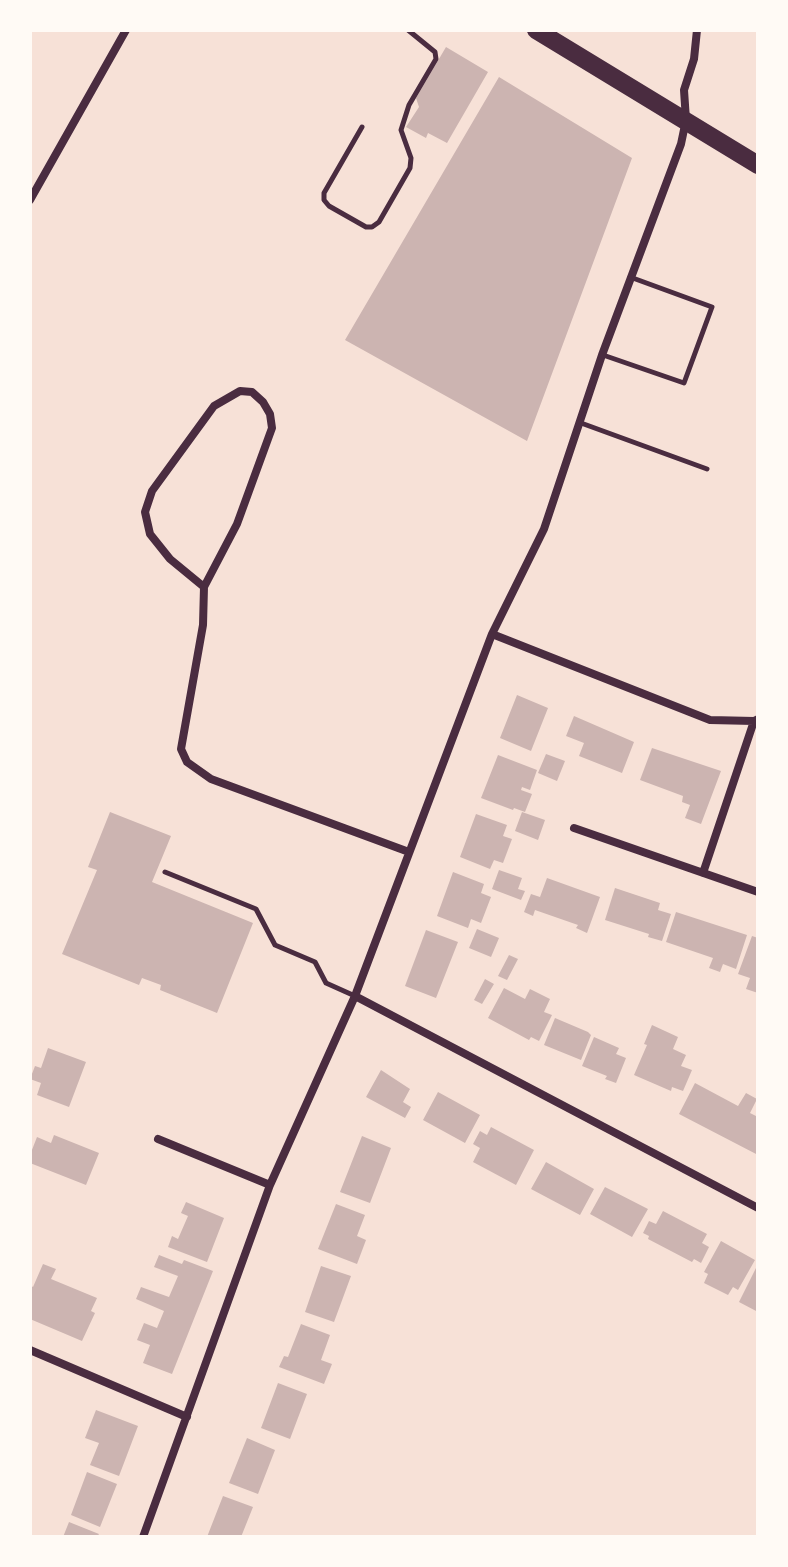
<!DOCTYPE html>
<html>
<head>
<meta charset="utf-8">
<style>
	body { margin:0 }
	#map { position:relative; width:788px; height:1567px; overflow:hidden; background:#f7e1d7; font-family:"Alegreya Sans",sans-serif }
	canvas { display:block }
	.frame { position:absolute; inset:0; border:32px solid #fffaf5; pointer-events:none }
</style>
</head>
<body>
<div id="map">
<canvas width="788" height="1567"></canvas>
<div class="frame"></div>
</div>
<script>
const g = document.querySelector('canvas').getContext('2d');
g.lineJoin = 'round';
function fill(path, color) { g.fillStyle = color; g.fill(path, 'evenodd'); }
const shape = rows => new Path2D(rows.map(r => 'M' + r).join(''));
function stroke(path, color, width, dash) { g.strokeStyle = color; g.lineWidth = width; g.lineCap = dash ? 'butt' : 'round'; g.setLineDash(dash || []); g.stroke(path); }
fill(shape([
	[446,47,488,72,447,143,428,133,426,138,406,127,419,107,416,98],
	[499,77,632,158,527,441,345,340],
	[517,695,548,708,531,751,500,738],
	[574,716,634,742,622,773,579,756,584,743,566,736],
	[652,748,721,771,701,824,685,818,690,805,682,802,683,796,640,780],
	[546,754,565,761,557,781,538,773],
	[498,755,537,770,530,790,522,787,521,790,532,794,525,812,514,808,513,810,481,798],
	[110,812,171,836,152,882,253,923,217,1013,160,990,161,985,142,978,139,985,62,954,97,870,88,867],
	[522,812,545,820,538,840,515,831],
	[476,814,507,825,503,836,512,839,503,863,494,860,490,869,460,857],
	[499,870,522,878,518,889,525,891,521,900,492,889],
	[453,872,484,884,481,893,491,897,481,923,471,919,468,928,437,916],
	[547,878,600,897,587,933,576,928,578,925,535,910,533,916,524,912,531,894,540,897],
	[615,888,660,903,658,910,671,914,662,941,648,937,649,934,605,920],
	[676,912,747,935,736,969,723,964,720,972,709,968,713,958,666,942],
	[477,929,499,938,491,957,469,948],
	[426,930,458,942,436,998,405,986],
	[752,936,758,938,758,993,746,989,750,978,738,974],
	[509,955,518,959,507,980,498,976],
	[485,979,494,984,482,1004,474,1000],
	[504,988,525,999,530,989,550,999,544,1012,552,1015,539,1041,531,1037,529,1040,488,1018],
	[555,1018,588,1032,591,1035,581,1060,544,1045],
	[652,1025,678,1037,673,1049,686,1055,681,1066,692,1070,683,1091,672,1087,671,1091,634,1075,647,1045,644,1044],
	[594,1037,619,1048,616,1054,626,1058,616,1083,605,1079,607,1076,582,1066],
	[48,1048,86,1062,69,1107,37,1095,41,1083,30,1079,35,1066,41,1068],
	[381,1070,410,1089,403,1102,411,1107,405,1118,366,1097],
	[695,1083,738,1106,746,1093,757,1099,750,1113,758,1117,758,1155,679,1114],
	[438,1092,480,1115,465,1143,423,1120],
	[491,1127,534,1150,516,1185,473,1162,480,1148,473,1144,480,1131,487,1135],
	[54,1135,99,1153,86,1185,30,1163,30,1155,37,1137,51,1143],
	[362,1136,391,1148,370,1203,340,1192],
	[546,1162,594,1189,580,1215,531,1189],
	[605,1187,648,1209,632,1237,590,1214],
	[186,1202,224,1218,207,1262,168,1247,172,1236,178,1239,188,1216,181,1213],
	[336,1204,365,1215,357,1236,366,1240,357,1264,318,1249],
	[663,1211,707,1234,702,1243,709,1247,701,1263,694,1259,692,1262,648,1239,649,1236,643,1233,649,1221,656,1224],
	[721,1241,755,1260,738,1290,733,1287,728,1295,704,1283,708,1274,704,1272],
	[159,1255,182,1264,184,1260,213,1271,172,1374,143,1363,150,1345,137,1340,144,1323,157,1328,164,1311,136,1299,141,1287,169,1297,178,1276,154,1267],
	[43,1264,56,1269,51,1279,97,1298,91,1311,95,1313,82,1341,30,1319,30,1285,33,1287],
	[758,1264,758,1312,739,1302],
	[321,1266,351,1276,334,1322,305,1312],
	[301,1324,330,1335,321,1360,332,1364,324,1384,279,1367,284,1356,288,1357],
	[278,1383,307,1394,290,1439,261,1428],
	[96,1410,138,1426,119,1476,90,1465,99,1443,85,1438],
	[247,1438,275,1450,258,1494,229,1483],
	[87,1472,117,1484,100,1527,71,1515],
	[223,1496,253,1507,241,1537,207,1537],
	[69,1522,99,1534,97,1537,63,1537]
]), '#ccb4b1');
stroke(shape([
	[362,127,324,193,324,200,329,206,366,227,372,227,379,222,410,168,411,158,401,130,409,105,436,59,435,52,408,30],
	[603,355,684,383,712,307,630,277],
	[581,423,707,469],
	[165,872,256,909,275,945,315,962,326,983,355,996]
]), '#4a2c40', 5);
stroke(shape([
	[30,200,126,30],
	[204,587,170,559,150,534,145,512,152,491,214,406,240,391,252,392,263,402,270,414,272,428,237,524,204,587,203,625,181,749,187,762,211,779,409,852],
	[492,634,710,720,754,721,758,719],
	[574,828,758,892],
	[703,873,754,721],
	[355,996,758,1208],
	[158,1139,270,1185],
	[30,1350,187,1417],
	[143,1537,270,1185,355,996,492,634,544,529,602,355,681,144,686,120,684,90,694,59,697,30]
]), '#4a2c40', 8);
stroke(shape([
	[536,30,758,165]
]), '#4a2c40', 18);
</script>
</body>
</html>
